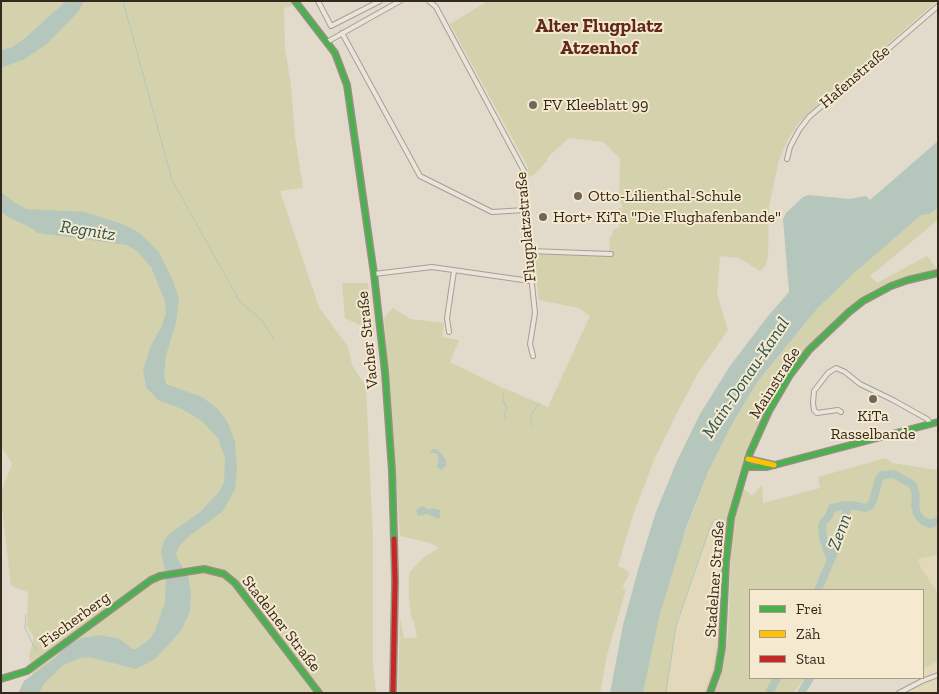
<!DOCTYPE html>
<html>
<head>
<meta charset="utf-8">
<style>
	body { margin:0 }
	#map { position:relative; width:939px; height:694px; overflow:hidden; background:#e2daca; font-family:"Zilla Slab",serif }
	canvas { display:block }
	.frame { position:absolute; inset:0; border:2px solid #35281c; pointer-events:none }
	.legend { position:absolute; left:749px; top:589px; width:175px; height:90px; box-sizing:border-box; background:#f5e9cf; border:1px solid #a89c87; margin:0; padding:6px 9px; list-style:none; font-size:15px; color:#35281c }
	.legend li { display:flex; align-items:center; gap:10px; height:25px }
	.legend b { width:25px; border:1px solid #a89c87 }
</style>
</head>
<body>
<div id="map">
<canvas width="939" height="694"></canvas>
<div class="frame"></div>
<ul class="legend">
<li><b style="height:6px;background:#4caf50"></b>Frei</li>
<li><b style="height:6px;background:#ffc107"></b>Zäh</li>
<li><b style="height:6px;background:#c62828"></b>Stau</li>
</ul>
</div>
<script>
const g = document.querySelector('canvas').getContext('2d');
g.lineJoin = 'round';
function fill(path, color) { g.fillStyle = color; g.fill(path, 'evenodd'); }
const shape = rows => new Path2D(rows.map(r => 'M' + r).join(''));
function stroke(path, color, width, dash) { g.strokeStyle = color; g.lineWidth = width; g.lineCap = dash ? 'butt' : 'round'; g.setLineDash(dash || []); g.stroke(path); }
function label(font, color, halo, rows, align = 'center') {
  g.font = font + ' "Zilla Slab",serif'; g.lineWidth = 4; g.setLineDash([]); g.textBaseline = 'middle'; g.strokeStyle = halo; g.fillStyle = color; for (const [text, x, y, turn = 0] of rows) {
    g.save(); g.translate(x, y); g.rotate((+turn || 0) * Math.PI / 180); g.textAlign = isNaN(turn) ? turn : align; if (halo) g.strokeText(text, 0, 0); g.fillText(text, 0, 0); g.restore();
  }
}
fill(shape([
	[714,519,725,522,720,563,718,637,713,668,704,693,666,693,676,626],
	[938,555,938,593,921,568,918,559],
	[938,661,938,693,903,693,923,681,923,669]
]), '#e3d9ba');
fill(shape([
	[1,1,66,1,25,38,12,47,1,50],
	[84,1,304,1,284,8,285,49,291,85,295,137,303,188,280,191,319,307,348,347,352,365,366,387,373,540,373,665,376,693,35,693,29,656,34,637,27,626,28,592,11,586,1,499,1,492,12,464,1,446,1,68,25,59,47,44,79,11],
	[488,1,937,1,811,111,797,125,787,141,779,160,769,206,768,257,766,265,760,271,739,258,720,256,717,294,728,330,698,373,676,415,654,460,633,515,618,566,626,570,629,574,622,588,626,589,607,655,600,693,398,693,400,617,404,638,417,638,414,622,411,616,409,598,409,573,424,557,439,548,430,543,400,536,384,318,393,308,410,319,444,323,442,337,459,340,450,362,501,387,548,407,590,316,579,308,539,300,533,251,609,254,610,237,612,236,613,229,619,228,619,208,623,208,619,199,620,159,604,142,569,138,548,157,547,161,535,174,527,178,528,167,450,24],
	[938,208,938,220,870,276,877,283,927,256,937,269,890,282,870,292,872,296,863,301,801,361,756,438,731,518,722,647,710,693,704,693,713,668,718,637,720,563,725,523,714,519,710,528,676,626,666,693,643,693,660,614,675,559,709,470,731,426,758,381,817,309,853,274,897,236,921,215,930,214],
	[342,283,368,283,374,332,345,318],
	[886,458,892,463,938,470,938,555,918,559,921,568,938,593,938,661,923,669,923,590,750,590,750,678,805,678,793,693,714,693,721,676,728,637,731,545,736,511,743,488,752,496,762,485,763,503,820,488,818,477]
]), '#d3d2ac');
fill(shape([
	[66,1,84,1,79,11,47,44,25,59,1,68,1,50,12,47,25,38],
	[938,141,938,208,930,214,921,215,897,236,853,274,817,309,758,381,731,426,709,470,686,528,660,614,643,693,610,693,623,625,640,563,656,512,677,461,700,414,730,366,768,316,789,292,783,219,786,213,803,197,808,195,850,199,866,196,870,200],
	[1,192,14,202,26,209,85,212,125,225,140,233,159,252,173,281,179,299,176,323,166,355,164,375,166,384,202,397,218,409,228,423,235,442,237,468,235,489,223,511,188,537,180,545,176,553,177,558,188,576,191,593,190,611,181,631,155,659,136,669,89,657,80,658,62,666,44,684,39,693,18,693,24,681,56,657,69,643,82,638,100,635,120,639,132,649,136,649,150,639,155,631,165,602,166,577,161,551,165,539,169,534,199,513,219,492,224,482,225,458,218,438,202,421,182,409,158,400,146,387,143,370,150,348,162,325,166,313,165,301,151,267,138,252,127,245,38,233,28,226,10,218,1,212],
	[432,449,437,449,440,452,446,460,446,466,441,470,437,467,439,458,437,454,430,452],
	[423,506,428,510,432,508,440,510,440,518,436,518,427,514,418,516,416,511,418,508]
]), '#b5c7bc');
stroke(shape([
	[123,1,172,180,240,302,262,320,274,340],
	[504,393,503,400,507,408,504,413,506,420],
	[531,426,531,414,539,404],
	[26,615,25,628,37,652],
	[666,693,676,626,710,528,714,519,718,520]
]), '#b5c7bc', 1);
stroke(shape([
	[830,558,823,538,822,526,824,521,829,516,832,508,845,505,850,506],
	[818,590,834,553,847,508,852,505,865,508,870,506,873,501,879,479,882,475,894,474,913,485,916,495,915,505,917,514,923,521,930,524,938,521],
	[769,693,777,678],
	[801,693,810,678]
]), '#b5c7bc', 8);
const street = shape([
	[318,1,331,26,380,1],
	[429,1,436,7,524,171,523,198,535,313,530,344,533,356],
	[342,33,420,176,492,212,525,210],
	[327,42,400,1],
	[787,159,790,147,799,130,809,117,938,6],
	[529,251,611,254],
	[374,274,432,267,530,281],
	[449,332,447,318,454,271],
	[841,412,838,410,817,413,814,410,813,403,814,391,828,373,836,368,845,372,860,384,893,400,927,419,930,423],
	[899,693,922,681,938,675]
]);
const fast = shape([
	[295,1,335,53,347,85,374,274,385,372,392,471,394,539],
	[746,467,767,467,938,422],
	[1,679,27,671,151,580,160,576,204,569,224,574,235,583,319,693],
	[710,693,718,671,722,647,726,562,731,518,750,453,769,411,790,375,809,350,849,312,863,301,891,286,908,280,938,273]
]);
const slow = shape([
	[748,459,774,465]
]);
const jam = shape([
	[393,693,395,581,394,539]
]);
stroke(street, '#a79f94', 6);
stroke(fast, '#978f83', 8);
stroke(slow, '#978f83', 8);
stroke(jam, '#978f83', 8);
stroke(street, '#eae5db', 4);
stroke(fast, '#4caf50', 5);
stroke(slow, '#ffc107', 5);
stroke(jam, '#c62828', 5);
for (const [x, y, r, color] of [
	[533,105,5,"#726659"],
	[578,196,5,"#726659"],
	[543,217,5,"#726659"],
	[873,399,5,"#726659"]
]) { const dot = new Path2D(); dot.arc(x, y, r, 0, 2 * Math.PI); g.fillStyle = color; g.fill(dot); stroke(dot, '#f5e9cf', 2); }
label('16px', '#35281c', '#f5e9cf', [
	["Hafenstraße",855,77,-41],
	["Flugplatzstraße",526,227,-95],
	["Vacher Straße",368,340,-96],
	["Mainstraße",775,383,-58],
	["Stadelner Straße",715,579,-86],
	["Fischerberg",75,620,-36],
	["Stadelner Straße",281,624,52]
]);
label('16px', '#35281c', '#f5e9cf', [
	["FV Kleeblatt 99",543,105],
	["Otto-Lilienthal-Schule",588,196],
	["Hort+ KiTa \"Die Flughafenbande\"",553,217],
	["KiTa",873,416,"center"],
	["Rasselbande",873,434,"center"]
], 'left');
label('italic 18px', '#2b5551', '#f5e9cf', [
	["Regnitz",88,231,9],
	["Main-Donau-Kanal",746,378,-56],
	["Zenn",840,532,-69]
]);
label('bold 19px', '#61291c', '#f5e9cf', [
	["Alter Flugplatz",599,27],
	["Atzenhof",599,49]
]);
</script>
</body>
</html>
